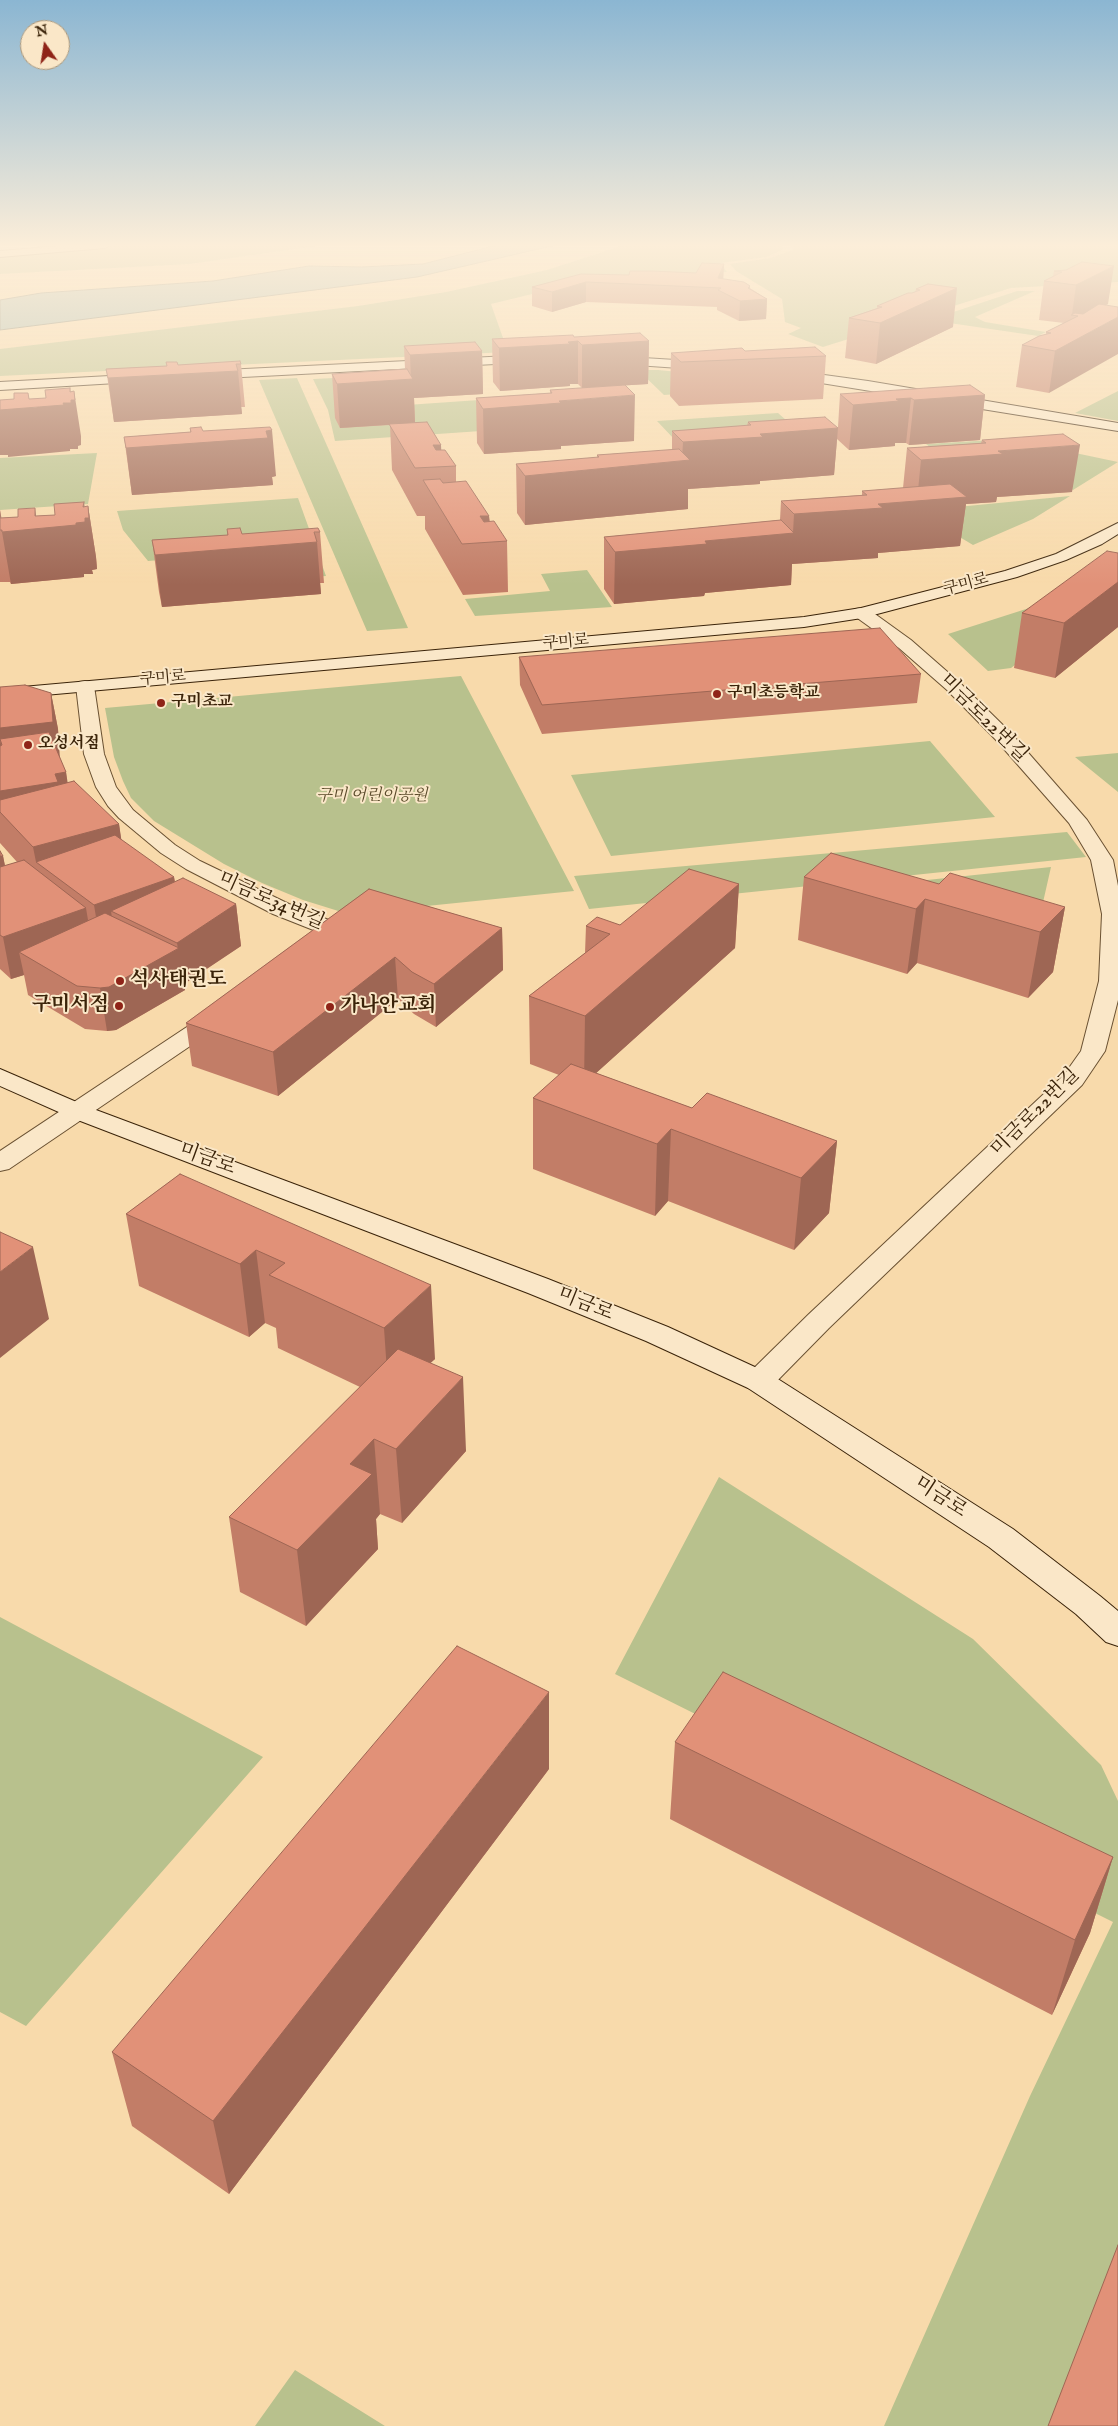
<!DOCTYPE html>
<html>
<head>
<meta charset="utf-8">
<style>
	body { margin:0 }
	#map { position:relative; width:1118px; height:2426px; overflow:hidden; background:#f8daab; font-family:"IM FELL English",serif }
	canvas { display:block }
	.north { position:absolute; left:20px; top:20px; width:50px; height:50px; box-sizing:border-box; background:#fae7c8; border:1px solid #ad997c; border-radius:50%; rotate:347deg; font-size:14px; font-weight:700; line-height:20px; text-align:center; color:#3a2309 }
	.north::after { content:''; display:block; margin:auto; width:18px; height:22px; background:#8f2418; clip-path:polygon(50% 0,100% 100%,50% 72%,0 100%) }
</style>
</head>
<body>
<div id="map">
<canvas width="1118" height="2426"></canvas>
<div class="north">N</div>
</div>
<script>
const g = document.querySelector('canvas').getContext('2d');
g.lineJoin = 'round';
function fill(path, color) { g.fillStyle = color; g.fill(path, 'evenodd'); }
const shape = rows => new Path2D(rows.map(r => 'M' + r).join(''));
function stroke(path, color, width, dash) { g.strokeStyle = color; g.lineWidth = width; g.lineCap = dash ? 'butt' : 'round'; g.setLineDash(dash || []); g.stroke(path); }
function label(font, color, halo, rows, align = 'center') {
  g.font = font + ' "IM FELL English","Noto Serif KR",serif'; g.lineWidth = 4; g.setLineDash([]); g.textBaseline = 'middle'; g.strokeStyle = halo; g.fillStyle = color; for (const [text, x, y, turn = 0] of rows) {
    g.save(); g.translate(x, y); g.rotate((+turn || 0) * Math.PI / 180); g.textAlign = isNaN(turn) ? turn : align; if (halo) g.strokeText(text, 0, 0); g.fillText(text, 0, 0); g.restore();
  }
}
fill(shape([
	[94,245,323,245,190,264,0,274,0,253],
	[624,245,781,245,784,249,767,257,720,263,727,272,582,282,491,304,508,352,0,376,0,349,358,306,446,292,547,270],
	[791,245,1118,245,1118,282,1011,288,823,347,788,334,801,328,785,322,782,299,736,271,730,264,770,258,793,250],
	[1017,291,1035,291,975,317,985,322,1046,332,1038,336,929,320],
	[638,370,658,370,751,379,743,390,664,395],
	[374,376,392,406,479,400,496,430,335,441,328,410,313,379],
	[297,378,408,628,367,631,259,380],
	[1118,391,1118,421,1075,413],
	[778,413,816,446,690,456,657,421],
	[1009,439,1118,462,1073,490,1057,479,978,485,926,444],
	[97,453,88,504,0,510,0,458],
	[1070,496,1033,519,973,545,916,511],
	[298,498,326,576,262,581,250,553,148,561,123,530,117,511],
	[587,570,612,607,475,616,465,599,550,591,541,574],
	[1076,593,1056,633,1011,668,988,671,948,634],
	[461,676,574,891,348,914,303,900,262,883,224,864,154,821,131,798,123,781,114,757,105,708],
	[930,741,995,817,611,856,571,775],
	[1118,753,1118,792,1075,757],
	[1067,832,1086,857,589,909,574,876],
	[1051,867,1039,920,908,882],
	[719,1477,973,1639,1101,1765,1118,1801,1118,2426,884,2426,1030,2096,1113,1922,615,1674],
	[0,1617,263,1757,26,2026,0,2012],
	[295,2370,385,2426,255,2426]
]), '#b8c18d');
const water = shape([
	[497,245,556,245,417,277,0,330,0,300,41,293,213,281,309,266,362,267,423,264,497,245]
]);
fill(water, '#9fb9b2');
stroke(water, '#777d6e', 1);
const street = shape([
	[862,608,868,609,911,640,959,682,1010,732,1087,820,1113,860,1118,886,1118,1000,1105,1051,1082,1085,829,1328,770,1388,759,1391,748,1388,744,1381,748,1374,809,1314,1064,1075,1081,1051,1099,981,1102,914,1091,860,1069,823,996,740,947,690,899,648,856,617,854,613,856,609,862,608],
	[85,681,91,682,94,686,104,754,116,787,133,810,175,845,200,861,289,904,351,929,354,934,351,939,340,946,332,948,324,946,321,941,326,935,273,914,186,869,161,853,119,818,108,806,96,787,84,754,76,686,79,682,85,681],
	[219,1009,227,1011,231,1016,227,1021,9,1169,0,1171,0,1151,211,1011,219,1009]
]);
const secondary = shape([
	[70,245,110,245,105,248,0,257,0,251,70,245],
	[530,355,534,356,536,359,534,362,204,379,198,375,204,371,530,355],
	[611,356,708,362,714,366,708,370,607,363,605,360,607,357,611,356],
	[788,370,868,381,1118,423,1118,431,784,377,782,374,784,371,788,370],
	[146,374,152,378,150,381,0,390,0,382,146,374],
	[1118,523,1118,534,1102,544,1066,560,1017,577,862,618,804,627,0,699,0,689,804,617,861,608,1005,571,1056,554,1118,523],
	[0,1069,88,1107,548,1279,668,1327,770,1374,1013,1529,1100,1596,1118,1611,1118,1646,1106,1642,1076,1614,989,1547,748,1388,646,1341,528,1293,70,1117,0,1086,0,1069]
]);
stroke(street, '#6a5132', 2);
stroke(secondary, '#3a2309', 2);
fill(street, '#fae7c8');
fill(secondary, '#fae7c8');
fill(shape([
	[724,264,723,279,750,286,750,288,767,299,766,319,739,321,717,310,717,307,586,302,552,312,532,306,532,287,629,275,696,273],
	[1066,270,1108,304,1106,305,1049,393,1016,387,1022,345,1046,334,1046,332,1064,323,1039,320,1044,281,1053,276,1054,271],
	[928,284,953,327,876,364,845,358,849,318,877,308,877,306,912,293,915,292,916,289],
	[574,337,649,341,648,384,582,388,578,384,570,384,570,386,500,391,493,382,492,339],
	[404,346,482,351,483,394,414,398,415,422,456,466,456,482,489,516,490,522,507,541,508,592,463,595,425,529,425,516,417,516,392,470,390,425,340,428,335,418,332,374,405,369],
	[745,351,826,356,823,399,679,406,670,396,671,353],
	[166,362,178,365,241,364,245,407,241,407,242,414,114,422,106,369,167,366],
	[550,390,634,441,561,446,561,449,484,454,477,443,476,398,550,393],
	[840,394,985,395,980,440,909,445,906,443,895,443,895,446,849,450,837,439,834,475,760,481,760,484,688,489,688,509,525,525,517,513,516,464,597,458,597,455,672,450,672,431,747,426,748,422,838,427],
	[190,428,203,431,276,476,272,477,273,485,132,495,124,437,190,432],
	[982,440,1072,492,997,497,996,502,966,504,960,546,878,553,878,558,792,564,791,585,705,593,704,596,614,604,604,589,604,537,780,520,781,501,862,495,862,491,903,488,907,448,981,443],
	[84,502,84,507,88,506,96,557,97,569,92,570,93,574,84,574,84,577,11,584,10,582,0,582,0,510,1,518,55,515],
	[227,529,242,534,320,532,324,583,320,583,321,594,162,607,159,592,152,540,227,535],
	[1118,553,1118,627,1055,678,1014,668,1022,613],
	[519,657,921,674,917,703,542,734,520,685],
	[0,687,51,693,58,729,59,758,66,772,67,783,119,824,121,840,174,877,175,882,236,904,241,946,184,984,185,990,116,1030,107,1031,85,1029,28,995,24,975,11,979,0,969,0,851,3,856,5,866,17,862,0,843],
	[804,877,939,884,1065,907,1053,972,1028,998,917,963,907,974,798,940],
	[739,884,735,948,596,1073,692,1108,837,1141,829,1213,794,1250,668,1201,655,1216,533,1169,533,1098,559,1075,530,1064,529,996,585,953,586,926,620,925],
	[369,889,502,928,503,970,436,1027,414,1014,398,999,278,1096,192,1066,186,1023],
	[180,1174,435,1359,430,1363,466,1451,402,1523,380,1514,376,1519,378,1549,306,1626,240,1592,229,1517,360,1387,278,1348,276,1328,265,1323,249,1337,139,1286,126,1214],
	[675,1742,1113,1857,1090,1933,1052,2015,670,1819],
	[549,1769,229,2194,132,2126,112,2052]
]), '#c27d67');
fill(shape([
	[724,264,723,283,718,278],
	[1114,266,1108,304,1078,320,1078,316,1072,315,1076,285],
	[586,282,586,302,552,312,552,292],
	[750,286,749,300,767,299,766,319,739,321,740,301],
	[957,288,953,327,876,364,880,323],
	[1118,317,1118,354,1049,393,1055,351],
	[578,341,578,384,570,384,570,386,500,391,499,348],
	[649,341,648,384,582,388,582,345],
	[482,351,483,394,414,398,415,423,340,428,337,384,411,379,410,355],
	[238,371,242,414,114,422,108,378],
	[70,388,72,400,74,391,81,436,81,445,78,446,78,449,70,449,70,451,8,457,8,455,0,455,0,402,29,399,28,393,31,408,63,403,70,392],
	[635,395,634,441,561,446,561,449,484,454,483,409,559,401],
	[985,395,980,440,909,445,914,400],
	[911,398,906,443,895,443,895,446,849,450,853,405,896,399],
	[838,428,834,475,760,481,760,484,688,489,688,509,525,525,525,476,682,461,683,442,760,434],
	[272,430,276,476,272,477,273,485,132,495,126,448],
	[433,445,441,445,442,466],
	[1080,445,1072,492,997,497,996,502,966,504,960,546,878,553,878,558,792,564,791,585,705,593,704,596,614,604,615,552,705,541,793,533,794,514,878,504,917,501,921,460,998,451],
	[84,502,86,518,88,506,96,557,97,569,92,570,93,574,84,574,84,577,11,584,2,532,0,526,0,510,4,532,35,516,35,508,38,529,76,523,83,507],
	[480,516,489,516,490,542],
	[317,542,321,594,162,607,155,555],
	[1118,582,1118,627,1055,678,1064,623],
	[51,693,58,729,60,760,2,745,0,739,5,766,0,767,0,728],
	[66,772,72,811,0,806,0,791,55,774],
	[119,824,125,864,36,862,33,847],
	[0,856,3,856,11,896,0,899],
	[174,877,180,917,111,911,115,941,101,947,94,905],
	[739,884,735,948,584,1084,585,1016],
	[925,899,917,963,907,974,916,909],
	[236,904,241,946,184,984,185,990,116,1030,107,1031,100,988,178,949,177,943],
	[1065,907,1053,972,1028,998,1040,932],
	[86,908,93,950,19,952,24,975,11,979,3,937],
	[502,928,503,970,436,1027,434,984],
	[395,957,398,999,278,1096,273,1052],
	[671,1129,668,1201,655,1216,657,1144],
	[837,1141,829,1213,794,1250,801,1178],
	[33,1247,49,1319,0,1358,0,1272],
	[256,1250,265,1323,249,1337,240,1264],
	[431,1285,435,1359,389,1401,384,1328],
	[463,1377,466,1451,402,1523,396,1449],
	[374,1439,380,1514,376,1519,378,1549,306,1626,297,1550,350,1464],
	[549,1692,549,1769,229,2194,213,2121],
	[1113,1857,1090,1933,1052,2015,1075,1940]
]), '#9e6654');
const building = shape([
	[1082,262,1114,266,1076,285,1044,281,1062,272,1054,271,1066,270,1082,262],
	[702,263,724,264,718,278,744,282,750,286,748,288,767,299,740,301,718,290,721,288,586,282,552,292,532,287,581,274,629,275,630,271,652,271,696,273,702,263],
	[928,284,957,288,880,323,849,318,882,307,877,306,908,293,912,293,920,290,916,289,928,284],
	[1099,304,1118,307,1118,317,1055,351,1022,345,1039,336,1051,333,1046,332,1078,316,1071,315,1075,313,1083,314,1099,304],
	[640,333,649,341,582,345,578,341,568,342,570,344,499,348,492,339,573,335,574,337,640,333],
	[475,342,482,351,410,355,404,346,475,342],
	[815,347,826,356,681,362,671,353,742,348,745,351,815,347],
	[240,361,241,364,236,364,238,371,108,378,106,369,167,366,166,362,177,362,178,365,240,361],
	[407,369,413,379,337,384,332,374,407,369],
	[625,385,635,395,559,401,561,403,483,409,476,398,552,393,550,390,625,385],
	[970,385,985,395,914,400,911,398,896,399,899,401,853,405,840,394,970,385],
	[70,388,70,392,74,391,75,400,71,400,71,403,63,403,64,405,0,410,0,400,14,399,14,393,28,393,29,399,46,398,45,390,70,388],
	[825,417,838,428,760,434,763,437,683,442,672,431,751,425,748,422,825,417],
	[427,422,441,445,433,445,436,450,445,450,456,466,415,468,389,424,427,422],
	[201,427,203,431,270,427,272,430,266,431,268,438,126,448,124,437,191,432,190,428,201,427],
	[1063,434,1080,445,998,451,1003,454,921,460,907,448,986,443,982,440,1063,434],
	[679,449,690,460,525,476,516,464,599,457,597,455,679,449],
	[440,479,443,483,466,481,489,516,480,516,484,522,494,521,507,541,462,544,423,480,440,479],
	[950,484,967,497,878,504,883,508,794,514,781,501,867,495,862,491,950,484],
	[84,502,83,507,88,506,89,518,85,518,85,522,76,523,76,525,2,532,2,530,0,530,0,518,18,517,18,509,35,508,35,516,55,515,54,504,84,502],
	[781,520,794,533,705,541,707,544,615,552,604,537,781,520],
	[240,528,242,534,318,528,320,532,314,532,317,542,155,555,152,540,228,535,227,529,240,528],
	[1107,551,1118,553,1118,582,1064,623,1022,613,1107,551],
	[880,628,921,674,542,705,519,657,880,628],
	[25,685,51,693,53,722,0,728,0,687,25,685],
	[49,732,66,772,55,774,58,782,0,791,0,746,2,745,0,739,49,732],
	[74,781,119,824,33,847,0,812,0,800,74,781],
	[115,835,174,877,94,905,36,862,115,835],
	[0,851,3,856,0,856,0,851],
	[831,853,939,884,950,873,1065,907,1040,932,925,899,916,909,804,877,831,853],
	[24,860,86,908,3,937,0,935,0,867,24,860],
	[689,869,739,884,585,1016,529,996,610,934,586,926,597,917,620,925,689,869],
	[183,878,236,904,177,943,111,911,183,878],
	[369,889,502,928,434,984,412,972,395,957,273,1052,186,1023,369,889],
	[105,913,179,948,109,987,100,988,77,986,19,952,105,913],
	[571,1064,692,1108,707,1093,837,1141,801,1178,671,1129,657,1144,533,1098,571,1064],
	[180,1174,431,1285,384,1328,269,1275,285,1263,256,1250,240,1264,126,1214,180,1174],
	[0,1232,33,1247,0,1272,0,1232],
	[398,1349,463,1377,396,1449,374,1439,350,1464,372,1474,297,1550,229,1517,398,1349],
	[457,1646,549,1692,213,2121,112,2052,457,1646],
	[723,1672,1113,1857,1075,1940,675,1742,723,1672],
	[1118,2245,1118,2426,1048,2426,1118,2245]
]);
fill(building, '#e19178');
stroke(building, '#9e6654', 1);
const sky = g.createLinearGradient(0, 0, 0, 585);
sky.addColorStop(0, '#8bb6d2');
sky.addColorStop(0.42, '#fceed9');
sky.addColorStop(1, '#fceed900');
g.fillStyle = sky;
g.fillRect(0, 0, 1118, 585);
for (const [x, y, r, color] of [
	[717,694,5,"#8f2418"],
	[161,703,5,"#8f2418"],
	[28,745,5,"#8f2418"],
	[120,981,5,"#8f2418"],
	[119,1006,5,"#8f2418"],
	[330,1007,5,"#8f2418"]
]) { const dot = new Path2D(); dot.arc(x, y, r, 0, 2 * Math.PI); g.fillStyle = color; g.fill(dot); stroke(dot, '#fae7c8', 2); }
label('16px', '#3a2309', '#fae7c8', [
	["구미로",966,585,-15],
	["구미로",566,643,-5],
	["구미로",163,679,-5]
]);
label('bold 16px', '#3a2309', '#fae7c8', [
	["구미초등학교",727,694],
	["구미초교",171,703],
	["오성서점",38,745]
], 'left');
label('italic 16px', '#5a4a2a', '#fae7c8', [
	["구미 어린이공원",372,797]
]);
label('20px', '#3a2309', '#fae7c8', [
	["미금로22번길",983,719,45],
	["미금로34번길",271,902,24],
	["미금로22번길",1036,1113,-45],
	["미금로",207,1160,20],
	["미금로",585,1305,22],
	["미금로",940,1498,33]
]);
label('bold 20px', '#3a2309', '#fae7c8', [
	["석사태권도",130,981],
	["구미서점",109,1006,"right"],
	["가나안교회",340,1007]
], 'left');
</script>
</body>
</html>
